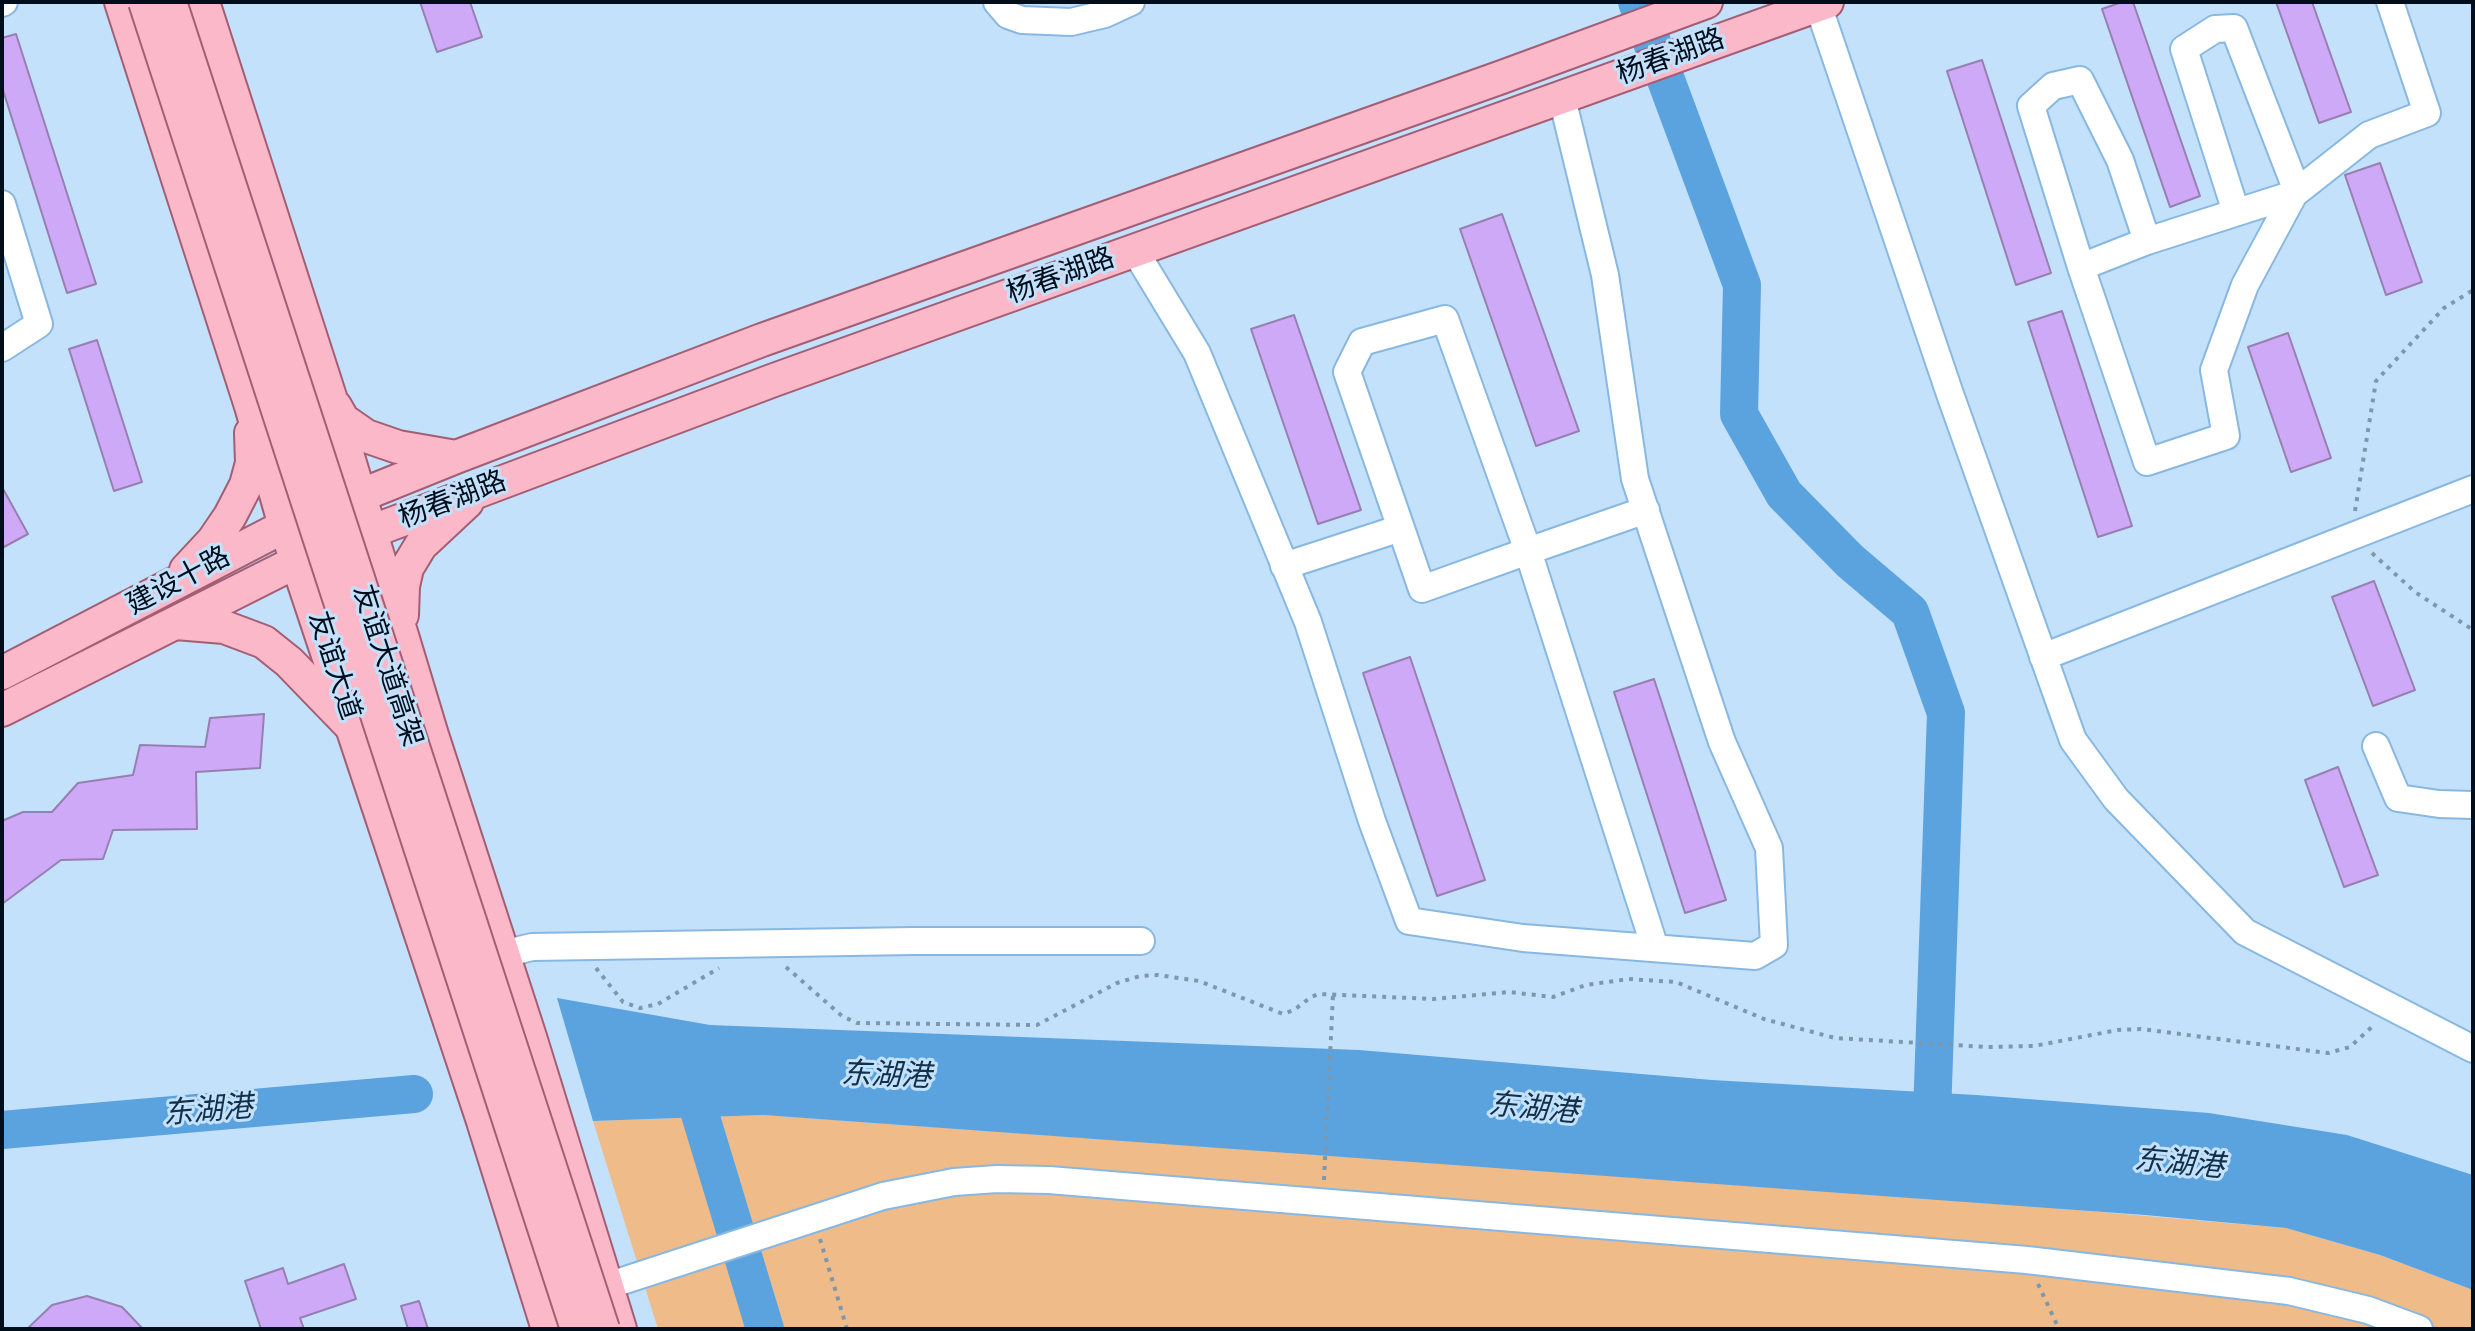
<!DOCTYPE html>
<html>
<head>
<meta charset="utf-8">
<style>
	body { margin:0 }
	#map { position:relative; width:2475px; height:1331px; overflow:hidden; background:#c4e1fb; font-family:Roboto,sans-serif }
	canvas { display:block }
	.frame { position:absolute; inset:0; border:4px solid #000e1c; pointer-events:none }
</style>
</head>
<body>
<div id="map">
<canvas width="2475" height="1331"></canvas>
<div class="frame"></div>
</div>
<script>
const g = document.querySelector('canvas').getContext('2d');
g.lineJoin = 'round';
function fill(path, color) { g.fillStyle = color; g.fill(path, 'evenodd'); }
const shape = rows => new Path2D(rows.map(r => 'M' + r).join(''));
function stroke(path, color, width, dash) { g.strokeStyle = color; g.lineWidth = width; g.lineCap = dash ? 'butt' : 'round'; g.setLineDash(dash || []); g.stroke(path); }
function label(font, color, halo, rows, align = 'center') {
  g.font = font + ' Roboto,"Noto Sans SC",sans-serif'; g.lineWidth = 6; g.setLineDash([]); g.textBaseline = 'middle'; g.strokeStyle = halo; g.fillStyle = color; for (const [text, x, y, turn = 0] of rows) {
    g.save(); g.translate(x, y); g.rotate((+turn || 0) * Math.PI / 180); g.textAlign = isNaN(turn) ? turn : align; if (halo) g.strokeText(text, 0, 0); g.fillText(text, 0, 0); g.restore();
  }
}
fill(shape([
	[763,1115,1972,1201,2286,1228,2380,1255,2473,1290,2473,1329,658,1329,593,1121]
]), '#efbb89');
fill(shape([
	[557,998,710,1025,1359,1050,1712,1080,1976,1095,2209,1113,2347,1135,2473,1175,2473,1290,2380,1255,2286,1228,2145,1215,763,1115,593,1121]
]), '#5ba3df');
stroke(shape([
	[1637,2,1742,285,1739,414,1784,494,1850,561,1910,612,1946,713,1931,1143],
	[687,1071,765,1329],
	[2,1130,414,1094]
]), '#5ba3df', 38);
const building = shape([
	[420,2,470,2,482,37,437,52,420,2],
	[2122,2,2133,2,2200,196,2170,207,2102,9,2122,2],
	[2276,2,2312,2,2351,112,2319,123,2276,2],
	[16,34,96,284,67,293,2,87,2,38,16,34],
	[1982,60,2051,273,2016,285,1947,71,1982,60],
	[2380,163,2422,282,2386,295,2345,175,2380,163],
	[1502,214,1579,431,1536,446,1460,229,1502,214],
	[2062,311,2132,526,2098,537,2028,322,2062,311],
	[1294,315,1361,510,1318,524,1251,329,1294,315],
	[2288,333,2331,458,2291,472,2248,347,2288,333],
	[97,340,142,482,114,491,69,349,97,340],
	[2,487,28,534,2,548,2,487],
	[2374,581,2415,690,2373,706,2332,597,2374,581],
	[1410,657,1485,880,1437,896,1363,673,1410,657],
	[1654,679,1726,900,1685,913,1614,692,1654,679],
	[264,714,260,768,196,772,197,829,113,830,103,859,61,860,2,904,2,821,23,812,52,812,78,783,133,775,140,745,205,747,210,718,264,714],
	[2338,767,2378,875,2344,887,2305,780,2338,767],
	[344,1264,356,1299,300,1318,304,1329,261,1329,245,1281,283,1268,288,1284,344,1264],
	[87,1296,122,1307,143,1329,27,1329,52,1305,87,1296],
	[419,1301,428,1329,408,1329,401,1306,419,1301]
]);
fill(building, '#cea9f7');
stroke(building, '#977fb2', 2);
const minor = shape([
	[997,2,1008,15,1022,20,1071,22,1105,14,1131,2],
	[1817,2,1950,394,2073,740,2116,799,2245,932,2473,1049],
	[2,3,4,2],
	[2,204,39,324,2,348],
	[2236,212,2184,49,2215,29,2234,28,2297,191],
	[2147,241,2294,194],
	[1135,251,1197,353,1308,622,1372,821,1409,921,1523,938,1755,956,1774,945,1769,848,1722,742,1635,479,1605,275,1562,98],
	[2081,267,2147,241,2120,160,2080,80,2053,86,2031,106,2081,267,2147,462,2226,436,2214,370,2245,285,2294,194,2369,135,2427,113,2390,2],
	[1646,510,1528,551,1422,589,1347,372,1362,342,1445,319,1528,551,1655,948],
	[1284,566,1401,528],
	[2043,657,2473,489],
	[2376,746,2398,798,2439,804,2473,805],
	[503,954,532,947,914,941,1141,941],
	[607,1286,883,1196,954,1182,997,1179,1049,1180,2027,1260,2289,1291,2368,1310,2419,1329]
]);
const major = shape([
	[121,2,251,406,285,526,482,1118,548,1329],
	[203,2,330,397,432,735,530,1037,620,1329],
	[335,406,343,420,366,436,398,447,456,457],
	[186,570,213,541,230,516,246,485,252,463,251,433],
	[402,615,403,586,407,568,421,545,467,502],
	[176,623,224,627,264,642,289,662,349,724],
	[2,673,285,526,456,457,762,340,1502,77,1706,2],
	[2,710,298,561,370,532,774,380,1827,2]
]);
stroke(minor, '#88b8e2', 30);
stroke(major, '#a25e74', 36);
stroke(shape([
	[2355,511,2376,381,2444,308,2473,290],
	[2372,553,2415,592,2473,630],
	[786,967,842,1016,857,1023,1037,1025,1117,983,1140,976,1158,975,1199,981,1283,1014,1294,1010,1311,997,1319,994,1433,999,1509,992,1553,997,1586,985,1629,979,1676,982,1764,1019,1835,1038,1987,1047,2034,1046,2118,1030,2141,1029,2328,1053,2350,1047,2374,1025],
	[596,968,623,1002,640,1008,658,1004,719,968],
	[1324,1180,1333,995],
	[820,1239,847,1329],
	[2038,1284,2059,1329]
]), '#7f97ad', 4, [4, 6]);
stroke(minor, '#fff', 26);
stroke(major, '#fbb8c8', 32);
const majorBridge = shape([
	[145,2,577,1329],
	[170,2,603,1329]
]);
stroke(majorBridge, '#a25e74', 36, []);
stroke(majorBridge, '#fbb8c8', 32);
label('28px', '#000e1c', '#c4e1fb', [
	["杨春湖路",1671,58,-20],
	["杨春湖路",1061,277,-20],
	["杨春湖路",453,501,-21],
	["建设十路",179,582,-28],
	["友谊大道",333,666,72],
	["友谊大道高架",386,666,72]
]);
label('italic 30px', '#123049', '#c4e1fb', [
	["东湖港",886,1077,2],
	["东湖港",1533,1110,5],
	["东湖港",208,1112,-5],
	["东湖港",2179,1165,5]
]);
</script>
</body>
</html>
